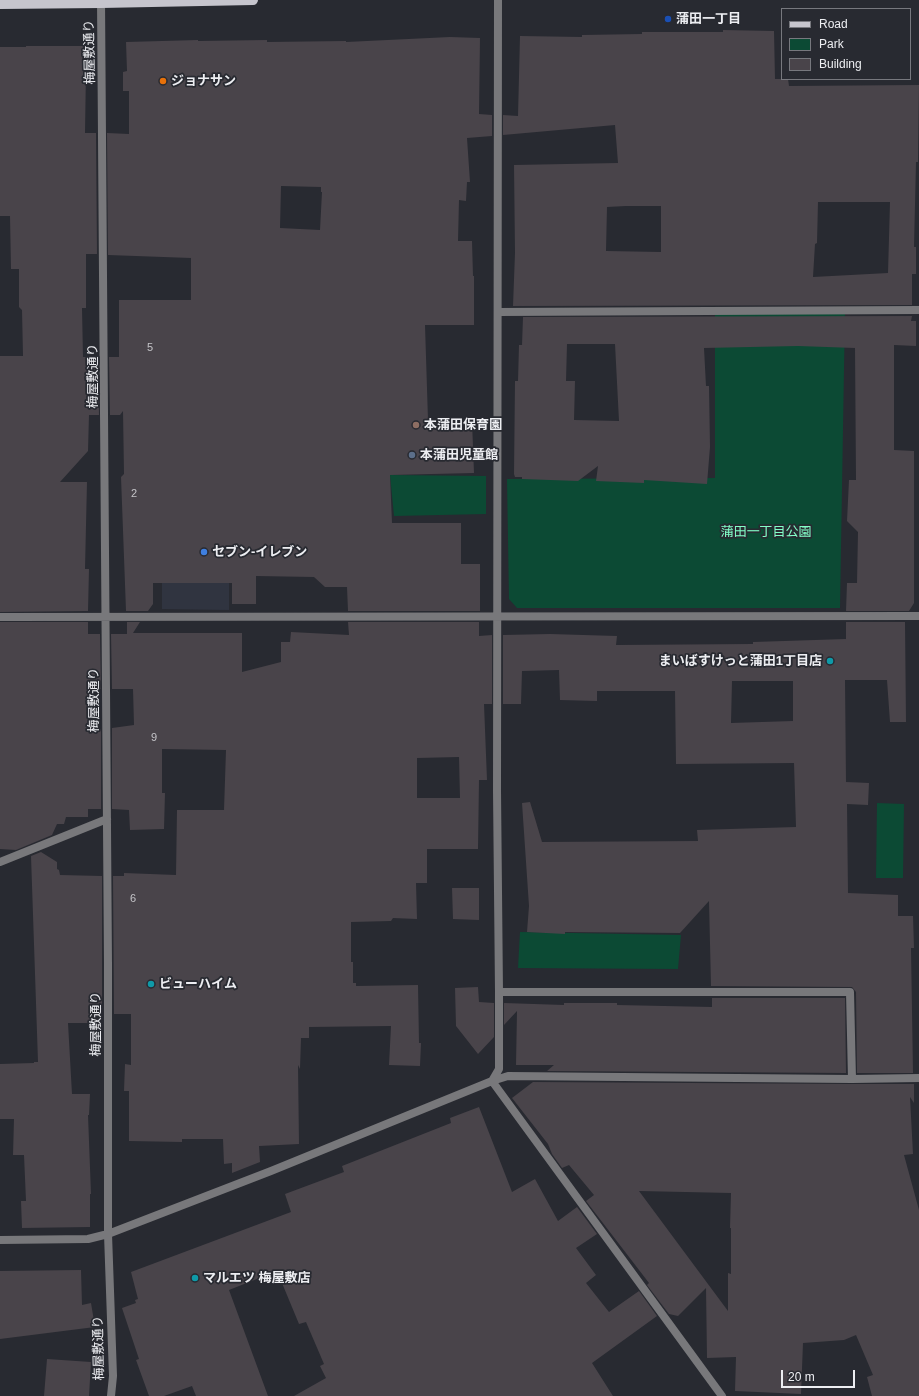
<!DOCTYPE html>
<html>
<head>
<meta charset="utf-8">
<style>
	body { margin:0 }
	#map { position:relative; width:919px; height:1396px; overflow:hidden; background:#282a31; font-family:Arial,sans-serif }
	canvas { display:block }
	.legend { position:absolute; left:781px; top:8px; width:130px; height:72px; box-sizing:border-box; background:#282a31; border:1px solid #77787e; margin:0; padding:5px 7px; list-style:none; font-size:12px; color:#edeef2 }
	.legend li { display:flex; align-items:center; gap:8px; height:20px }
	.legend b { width:20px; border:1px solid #77787e }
	.scale { position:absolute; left:781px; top:1370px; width:74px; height:18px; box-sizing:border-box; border:2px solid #edeef2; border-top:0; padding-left:5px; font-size:12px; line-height:14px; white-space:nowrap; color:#edeef2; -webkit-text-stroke:3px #282a31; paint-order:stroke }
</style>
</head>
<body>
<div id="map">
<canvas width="919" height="1396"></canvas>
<ul class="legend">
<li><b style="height:5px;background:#c6c5cd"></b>Road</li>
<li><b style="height:11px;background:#0c4a34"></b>Park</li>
<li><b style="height:11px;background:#49444a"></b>Building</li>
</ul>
<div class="scale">20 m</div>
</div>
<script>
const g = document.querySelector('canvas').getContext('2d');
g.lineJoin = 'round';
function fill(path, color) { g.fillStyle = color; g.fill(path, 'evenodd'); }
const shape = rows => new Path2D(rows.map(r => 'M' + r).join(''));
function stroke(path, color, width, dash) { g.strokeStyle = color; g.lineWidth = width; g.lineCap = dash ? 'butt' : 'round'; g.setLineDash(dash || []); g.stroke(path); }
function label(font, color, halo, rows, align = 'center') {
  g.font = font + ' Arial,"Noto Sans JP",sans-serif'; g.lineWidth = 3.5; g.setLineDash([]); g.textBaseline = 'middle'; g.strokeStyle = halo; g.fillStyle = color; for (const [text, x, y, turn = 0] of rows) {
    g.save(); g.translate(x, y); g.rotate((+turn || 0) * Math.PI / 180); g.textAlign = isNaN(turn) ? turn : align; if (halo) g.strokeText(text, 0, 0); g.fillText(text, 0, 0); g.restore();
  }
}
fill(shape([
	[229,522,229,610,162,609,162,554]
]), '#303440');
fill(shape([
	[845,310,840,608,517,608,509,599,507,479,715,478,715,311],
	[390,475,486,476,486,514,394,516],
	[877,803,904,804,903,878,876,878],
	[520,932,681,935,678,969,518,968]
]), '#0c4a34');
fill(shape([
	[723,30,774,31,775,79,788,79,789,86,919,85,918,162,916,162,914,247,916,247,916,274,912,274,912,305,513,306,515,253,514,165,618,163,615,125,503,135,503,115,518,116,520,36,582,37,582,35,642,34,642,32,723,32],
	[818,202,890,202,888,273,813,277,815,244,817,243],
	[626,206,661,206,661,252,606,251,607,207],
	[450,37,480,38,479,114,492,115,492,136,467,138,470,182,467,182,466,201,459,200,458,241,472,241,473,276,474,276,474,325,425,325,428,420,472,421,474,473,390,475,392,523,461,523,461,564,480,564,480,611,348,611,347,587,325,587,314,577,256,576,256,604,232,604,232,583,153,583,153,604,148,611,126,611,121,477,124,474,123,411,120,415,110,415,109,357,119,357,119,300,191,300,191,258,108,255,107,133,129,134,129,91,123,91,123,72,127,71,126,42,198,40,198,41,267,40,267,42,346,41,346,42],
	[281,186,321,187,321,192,322,192,320,230,280,228],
	[26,46,87,46,87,70,86,70,85,133,96,133,97,254,86,254,86,308,82,308,83,357,98,357,99,415,89,415,88,451,60,482,87,482,85,569,89,569,88,611,0,612,0,356,23,356,22,310,19,307,19,269,11,269,10,216,0,216,0,47,26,47],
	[912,316,911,321,916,321,916,346,894,345,894,450,914,451,914,603,909,611,846,611,847,583,857,583,858,532,847,521,849,480,856,480,855,348,798,346,704,348,706,386,709,386,710,447,707,484,644,480,644,483,596,481,598,466,578,481,522,479,522,477,515,477,514,474,515,381,518,381,519,345,522,345,523,317],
	[567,344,615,344,619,421,574,420,575,381,566,381],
	[0,622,88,622,88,634,100,634,101,689,88,689,88,731,101,729,101,809,88,809,88,817,66,817,64,824,57,824,52,835,16,850,0,849],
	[127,622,140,622,133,633,242,633,242,672,281,662,281,642,290,642,291,632,349,635,348,622,479,622,479,636,492,635,492,704,484,704,487,780,479,780,478,849,427,849,427,883,416,883,417,919,393,918,391,921,351,922,351,962,353,962,353,983,356,983,356,986,418,985,419,1043,421,1043,420,1066,389,1065,391,1026,309,1027,309,1038,301,1038,300,1069,298,1065,299,1144,259,1146,260,1162,232,1173,232,1163,224,1164,223,1139,182,1139,182,1142,129,1141,129,1091,124,1091,125,1064,131,1065,131,1014,114,1014,113,876,124,876,124,873,176,875,177,810,224,810,226,750,162,749,162,793,165,793,164,829,130,830,129,810,112,809,112,728,134,725,133,689,112,689,111,634,127,634],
	[459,757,460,798,417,798,417,758],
	[846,622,905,622,906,722,890,722,887,680,845,680,846,782,869,783,868,805,847,804,848,893,898,895,898,916,913,916,914,948,911,948,913,1073,857,1073,856,992,852,987,711,986,709,901,680,933,565,932,565,934,527,932,529,906,522,803,530,802,542,842,698,841,697,830,796,827,794,763,676,764,675,691,597,691,597,701,560,700,559,670,522,671,521,704,503,704,503,635,550,634,617,636,616,645,753,644,753,642,846,639],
	[732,681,793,681,793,721,731,723],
	[41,852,57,862,57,869,59,870,60,875,102,876,102,1014,93,1014,93,1023,68,1023,72,1094,90,1094,89,1115,88,1115,91,1194,90,1194,90,1227,22,1228,21,1201,26,1201,24,1155,13,1155,14,1119,0,1119,0,1064,34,1063,34,1062,38,1062,31,856],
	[452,888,479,888,479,920,453,919],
	[478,987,479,1002,494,1003,494,1037,478,1054,456,1026,455,988],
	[712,998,845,998,846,1073,547,1071,554,1065,516,1065,517,1011,504,1025,504,1003,564,1005,564,1003,617,1003,617,1005,712,1007],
	[533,1082,852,1084,914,1084,914,1103,910,1097,913,1154,904,1155,919,1210,919,1396,872,1396,867,1377,873,1375,856,1335,844,1340,803,1343,801,1394,735,1391,736,1357,707,1358,706,1288,678,1316,669,1314,647,1285,649,1283,586,1201,594,1195,569,1165,562,1168,552,1154,548,1144,512,1098],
	[639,1191,731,1193,730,1228,731,1228,731,1274,728,1273,728,1311],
	[479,1107,512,1192,535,1179,558,1221,577,1207,597,1234,576,1248,596,1275,586,1283,609,1312,639,1291,657,1316,592,1363,613,1396,294,1396,326,1378,320,1366,324,1364,306,1322,299,1324,277,1271,229,1290,268,1396,196,1396,192,1386,164,1396,149,1396,136,1360,139,1359,122,1308,136,1303,135,1300,138,1299,131,1272,291,1212,285,1194,344,1172,342,1166,451,1123,450,1118],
	[81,1270,82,1305,91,1303,95,1327,0,1339,0,1271],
	[47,1359,91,1362,89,1396,44,1396]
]), '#49444a');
stroke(shape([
	[101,0,108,962,108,1234,113,1376,111,1396],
	[498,312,919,310],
	[0,617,919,616],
	[0,862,107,819],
	[499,992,850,992,852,1079],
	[492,1081,499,1069,499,992,497,790,498,0],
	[492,1081,722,1396],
	[0,1240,88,1239,108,1234,271,1171,492,1081,508,1076,852,1079,919,1078]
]), '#78787b', 8);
stroke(shape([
	[0,4,101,3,253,0]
]), '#c6c5cd', 10);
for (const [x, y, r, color] of [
	[668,19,4,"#1a4fb4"],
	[163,81,4,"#e8710a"],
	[416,425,4,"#8d6e63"],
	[412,455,4,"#5c6f8a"],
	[204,552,4,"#3f7fe0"],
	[830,661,4,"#0f9aa8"],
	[151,984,4,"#0f9aa8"],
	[195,1278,4,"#0f9aa8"]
]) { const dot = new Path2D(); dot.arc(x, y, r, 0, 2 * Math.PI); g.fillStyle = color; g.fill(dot); stroke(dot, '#282a31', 1.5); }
label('11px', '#c4c4c8', null, [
	["5",150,348],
	["2",134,494],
	["9",154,738],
	["6",133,899]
]);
label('bold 13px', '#edeef2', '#282a31', [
	["蒲田一丁目",676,19],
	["ジョナサン",171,81],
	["本蒲田保育園",424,425],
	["本蒲田児童館",420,455],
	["セブン-イレブン",212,552],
	["まいばすけっと蒲田1丁目店",822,661,"right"],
	["ビューハイム",159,984],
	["マルエツ 梅屋敷店",203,1278]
], 'left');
label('13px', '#edeef2', '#282a31', [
	["梅屋敷通り",90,52,-91],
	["梅屋敷通り",93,376,-90],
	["梅屋敷通り",94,700,-90],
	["梅屋敷通り",96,1024,-90],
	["梅屋敷通り",99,1348,-91]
]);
label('13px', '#82fec8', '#282a31', [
	["蒲田一丁目公園",766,532]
]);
</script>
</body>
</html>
